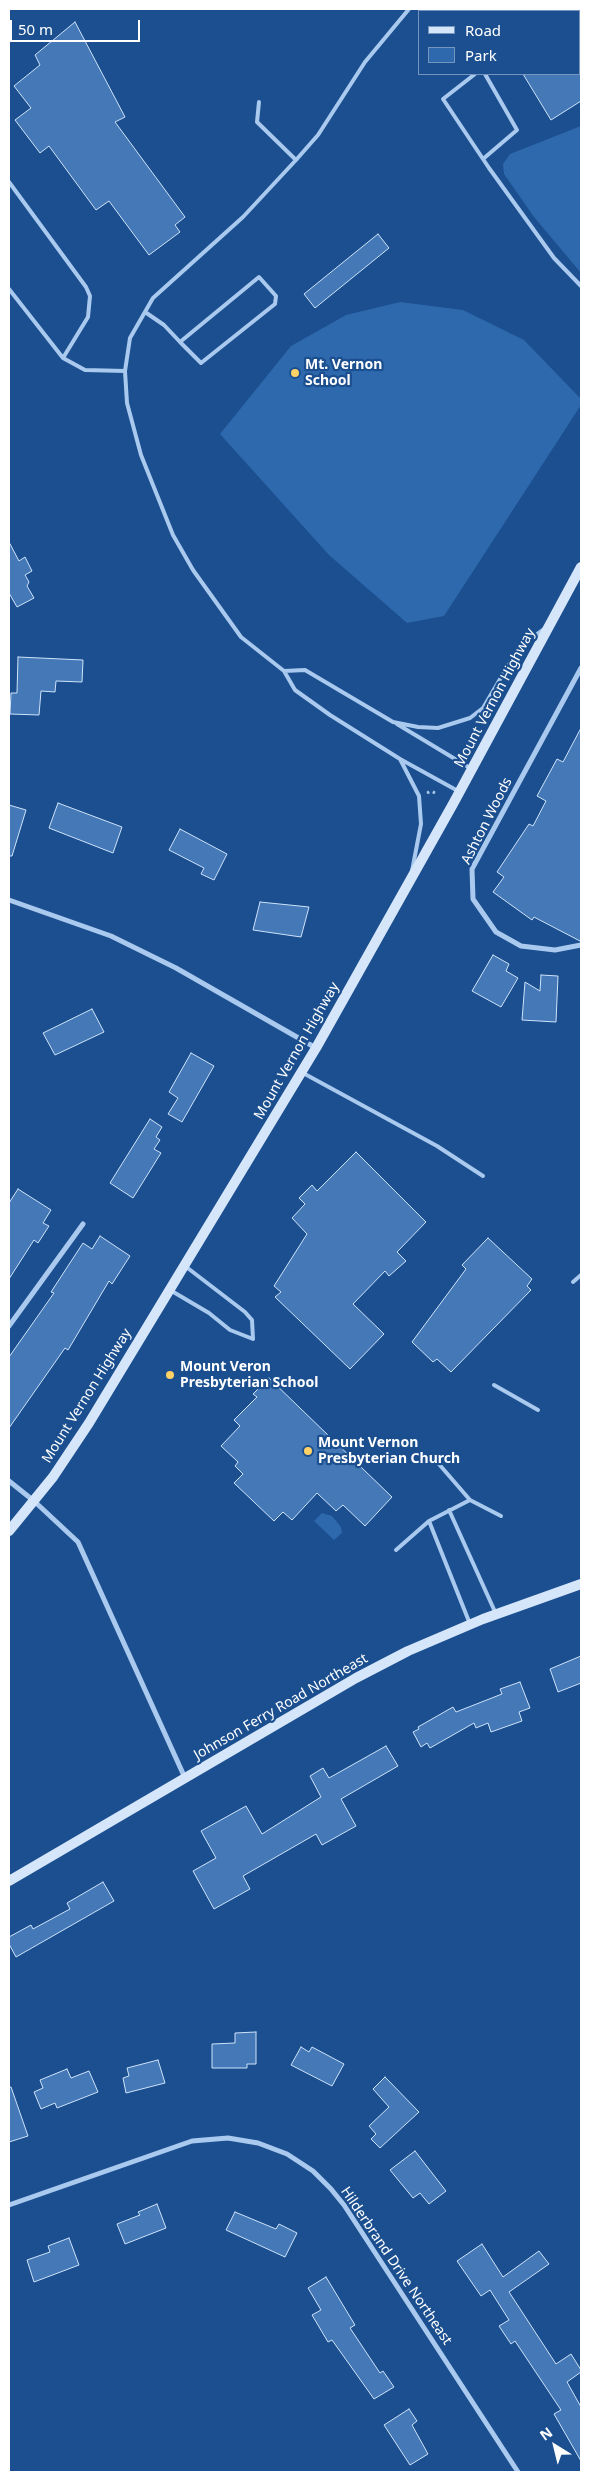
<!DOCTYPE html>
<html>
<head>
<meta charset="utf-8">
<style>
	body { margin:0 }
	#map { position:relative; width:590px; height:2481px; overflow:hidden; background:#1b4f8f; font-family:"Noto Sans",sans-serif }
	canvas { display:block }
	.frame { position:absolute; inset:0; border:10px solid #fff; pointer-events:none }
	.legend { position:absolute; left:418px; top:10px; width:162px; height:65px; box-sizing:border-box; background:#1b4f8f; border:1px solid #7695bc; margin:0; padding:6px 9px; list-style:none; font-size:15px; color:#fff }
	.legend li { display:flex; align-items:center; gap:10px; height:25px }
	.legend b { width:25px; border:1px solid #7695bc }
	.north { position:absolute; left:530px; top:2421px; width:50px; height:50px; -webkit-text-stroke:4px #1b4f8f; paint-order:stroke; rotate:324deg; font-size:14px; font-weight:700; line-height:20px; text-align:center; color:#fff }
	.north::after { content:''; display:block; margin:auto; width:18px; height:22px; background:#fff; clip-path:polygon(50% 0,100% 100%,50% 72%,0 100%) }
	.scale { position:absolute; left:10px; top:20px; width:130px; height:22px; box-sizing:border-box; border:2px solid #fff; border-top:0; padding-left:6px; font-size:15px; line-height:18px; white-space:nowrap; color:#fff; -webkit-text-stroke:4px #1b4f8f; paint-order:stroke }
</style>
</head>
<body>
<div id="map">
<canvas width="590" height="2481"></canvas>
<div class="frame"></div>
<ul class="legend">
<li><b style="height:6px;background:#d6e6fa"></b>Road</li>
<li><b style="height:14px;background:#2e69ad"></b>Park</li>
</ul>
<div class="north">N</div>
<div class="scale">50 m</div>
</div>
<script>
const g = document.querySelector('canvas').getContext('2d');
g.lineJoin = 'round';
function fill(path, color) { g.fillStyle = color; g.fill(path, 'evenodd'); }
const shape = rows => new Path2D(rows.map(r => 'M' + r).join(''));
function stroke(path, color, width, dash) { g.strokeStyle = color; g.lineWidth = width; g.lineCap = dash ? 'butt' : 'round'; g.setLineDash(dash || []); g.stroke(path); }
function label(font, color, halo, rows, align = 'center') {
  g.font = font + ' "Noto Sans",sans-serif'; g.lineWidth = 4.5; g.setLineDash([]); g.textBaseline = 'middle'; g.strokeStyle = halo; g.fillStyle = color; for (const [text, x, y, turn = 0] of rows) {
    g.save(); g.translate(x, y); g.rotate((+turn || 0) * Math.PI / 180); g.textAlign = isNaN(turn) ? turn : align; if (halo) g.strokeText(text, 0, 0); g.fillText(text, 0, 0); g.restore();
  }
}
fill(shape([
	[581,126,581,273,534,217,504,174,503,164,510,154],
	[400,302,463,310,524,340,581,399,581,405,444,616,407,623,329,555,220,434,291,346,346,315],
	[322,1513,332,1516,341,1527,342,1533,334,1540,314,1521]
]), '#2e69ad');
const building = shape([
	[75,22,125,117,115,122,185,217,175,225,180,232,149,255,109,201,96,210,49,146,40,153,15,120,31,108,14,86,40,65,35,55,75,22],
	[523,74,581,74,581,101,551,120,523,74],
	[378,234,389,248,315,308,304,294,378,234],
	[9,542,19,561,25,557,32,571,25,575,29,582,27,586,34,598,17,607,9,593,9,542],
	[18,657,83,660,82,682,56,681,55,692,41,691,39,715,10,714,11,693,17,693,18,657],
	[581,728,581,941,580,941,534,917,532,920,493,892,504,877,497,872,529,824,533,826,546,801,537,796,557,759,563,762,581,728],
	[58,803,122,827,113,853,49,828,58,803],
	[9,805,26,810,12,856,9,856,9,805],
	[180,829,227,854,214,880,201,874,204,868,169,850,180,829],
	[260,902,309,907,301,937,253,930,260,902],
	[493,955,509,964,506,971,518,978,501,1007,472,991,493,955],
	[541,975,558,976,556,1022,522,1020,525,982,540,991,541,975],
	[92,1009,104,1032,55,1055,43,1033,92,1009],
	[191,1053,214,1066,182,1122,168,1114,178,1098,169,1092,191,1053],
	[150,1119,162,1127,156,1137,160,1140,154,1149,161,1153,133,1198,110,1183,150,1119],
	[356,1152,426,1222,397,1252,406,1261,389,1276,385,1271,353,1304,384,1334,350,1369,275,1297,281,1292,274,1286,307,1234,292,1218,305,1204,299,1198,312,1185,317,1191,356,1152],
	[18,1189,51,1210,43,1223,49,1226,38,1243,34,1240,9,1279,9,1203,18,1189],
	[100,1236,130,1256,112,1284,109,1281,68,1350,65,1348,9,1428,9,1357,54,1293,51,1292,83,1243,92,1249,100,1236],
	[488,1238,532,1279,527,1286,531,1290,451,1372,437,1359,433,1362,412,1342,466,1269,462,1265,488,1238],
	[269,1378,392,1497,365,1526,343,1505,336,1511,317,1493,292,1520,283,1512,274,1521,234,1483,243,1474,235,1466,238,1462,221,1446,240,1426,234,1420,257,1397,253,1394,269,1378],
	[581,1656,581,1683,558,1692,550,1669,581,1656],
	[520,1682,530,1708,519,1712,522,1721,491,1732,488,1723,476,1728,474,1723,430,1748,427,1743,421,1747,413,1732,419,1729,418,1727,453,1707,456,1712,502,1694,500,1689,520,1682],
	[386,1746,398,1766,341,1799,356,1826,322,1845,316,1834,243,1876,250,1889,214,1909,193,1871,216,1858,201,1831,246,1806,262,1834,321,1797,310,1776,323,1768,329,1778,386,1746],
	[103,1882,114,1901,16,1957,9,1944,9,1937,31,1925,33,1929,70,1909,67,1903,103,1882],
	[256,2032,256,2064,247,2064,247,2068,212,2068,212,2044,235,2043,235,2033,256,2032],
	[301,2047,309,2052,312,2047,344,2064,332,2086,291,2065,301,2047],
	[158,2060,165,2083,126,2093,123,2078,129,2076,127,2068,158,2060],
	[67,2069,71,2078,89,2071,98,2092,57,2108,55,2103,41,2109,34,2092,43,2088,40,2080,67,2069],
	[385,2077,419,2112,380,2148,371,2139,376,2134,369,2126,389,2107,373,2089,385,2077],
	[9,2087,11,2087,28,2136,9,2142,9,2087],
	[415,2151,446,2191,429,2204,420,2193,413,2198,390,2170,415,2151],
	[157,2204,166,2228,125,2244,117,2224,140,2215,138,2212,157,2204],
	[235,2212,276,2229,279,2224,297,2233,285,2257,226,2230,235,2212],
	[69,2238,79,2265,34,2282,27,2260,50,2252,48,2246,69,2238],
	[482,2244,503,2277,539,2251,549,2264,509,2292,556,2364,571,2354,581,2370,581,2372,567,2382,581,2407,581,2461,554,2414,561,2410,515,2341,511,2344,499,2326,509,2320,490,2290,481,2296,457,2261,482,2244],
	[326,2277,355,2325,350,2328,380,2373,383,2371,394,2387,374,2399,332,2340,328,2342,312,2315,321,2310,308,2288,326,2277],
	[409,2409,417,2421,412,2425,428,2454,410,2465,384,2425,409,2409]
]);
fill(building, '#4478b7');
stroke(building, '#cfe3fa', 1);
stroke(shape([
	[427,793,431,791,435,793]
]), '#a9c9ee', 3, [2.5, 4]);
stroke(shape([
	[555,11,558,9],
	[475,74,443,99,489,168,554,258,581,286],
	[259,102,257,122,296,160,243,217,153,298,130,338,125,371,127,403,141,455,173,535,193,570,241,637,284,671,295,690,330,715,400,759,458,791],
	[483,159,517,130,485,74],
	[296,160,318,135,365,62,409,9],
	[9,182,86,287,90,296,88,317,63,358],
	[9,289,63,358,85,370,125,371],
	[145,312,164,325,180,342,201,363,275,304,276,296,259,277,180,342],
	[284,671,305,670,393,722,418,727,438,728,470,718,483,708,519,647,544,629],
	[397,724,470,768],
	[400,759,419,796,421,824,412,871],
	[303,1073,437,1146,483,1176],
	[573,1282,581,1275],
	[170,1290,209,1313,230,1330,253,1339,252,1320,245,1312,185,1266],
	[494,1385,538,1410],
	[438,1463,470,1500,501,1516],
	[449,1510,496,1614],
	[429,1521,470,1624],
	[396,1550,429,1521,470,1500]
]), '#a9c9ee', 4);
stroke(shape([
	[581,668,472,869,473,899,496,932,521,946,555,950,581,945],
	[9,900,111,936,176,968,316,1048],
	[9,1326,83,1224],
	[9,1481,34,1501,78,1542,185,1778],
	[9,2205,192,2141,228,2138,258,2143,287,2154,313,2171,331,2189,344,2205,518,2472]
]), '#a9c9ee', 5);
stroke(shape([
	[9,1531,53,1477,89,1423,316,1048,453,804,581,567],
	[9,1881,356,1678,408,1651,483,1619,581,1584]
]), '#d6e6fa', 10);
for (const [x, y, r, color] of [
	[295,373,5,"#ffd166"],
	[170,1375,5,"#ffd166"],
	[308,1451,5,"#ffd166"]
]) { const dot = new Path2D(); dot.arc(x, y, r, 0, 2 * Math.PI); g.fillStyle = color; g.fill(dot); stroke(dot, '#1b4f8f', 2); }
label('bold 14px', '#fff', '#1b4f8f', [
	["Mt. Vernon",305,365],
	["School",305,381],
	["Mount Veron",180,1367],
	["Presbyterian School",180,1383],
	["Mount Vernon",318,1443],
	["Presbyterian Church",318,1459]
], 'left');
label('14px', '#fff', '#1b4f8f', [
	["Mount Vernon Highway",495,698,-62],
	["Ashton Woods",487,821,-63],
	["Mount Vernon Highway",297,1051,-60],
	["Mount Vernon Highway",87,1396,-58],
	["Johnson Ferry Road Northeast",281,1707,-30],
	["Hilderbrand Drive Northeast",396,2266,56]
]);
</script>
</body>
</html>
